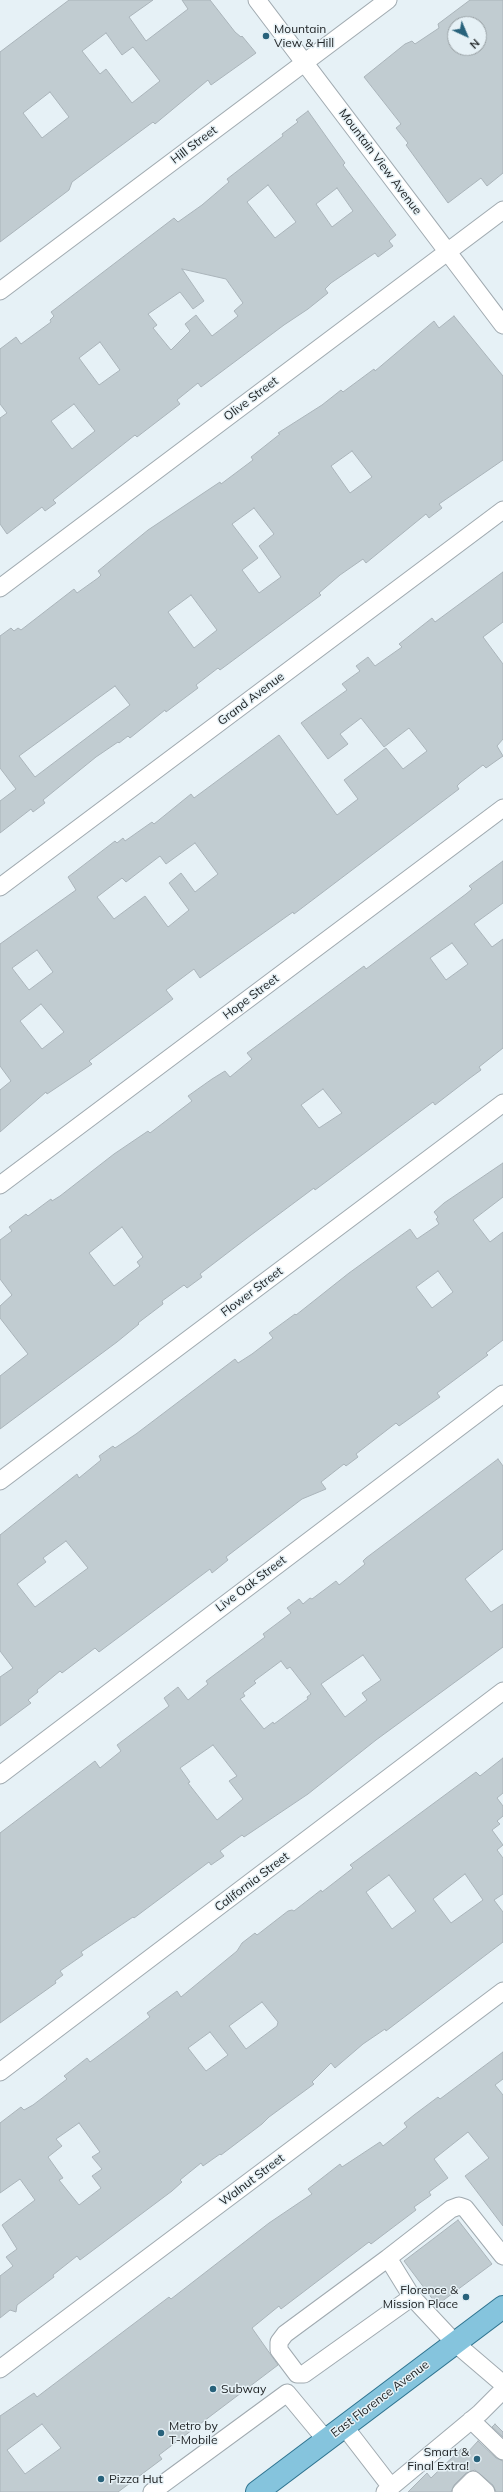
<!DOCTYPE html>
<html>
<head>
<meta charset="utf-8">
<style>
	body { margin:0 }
	#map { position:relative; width:503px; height:2492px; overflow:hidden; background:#e6f1f6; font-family:Mulish,sans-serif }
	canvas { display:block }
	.north { position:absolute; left:447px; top:16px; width:40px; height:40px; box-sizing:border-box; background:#e6f1f6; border:1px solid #98a0a4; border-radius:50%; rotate:136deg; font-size:11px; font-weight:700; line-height:16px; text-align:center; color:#222628 }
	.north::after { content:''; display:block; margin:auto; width:14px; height:18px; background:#28627b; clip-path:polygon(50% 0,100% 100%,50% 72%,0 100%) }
</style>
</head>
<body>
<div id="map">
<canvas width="503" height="2492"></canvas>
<div class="north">N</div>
</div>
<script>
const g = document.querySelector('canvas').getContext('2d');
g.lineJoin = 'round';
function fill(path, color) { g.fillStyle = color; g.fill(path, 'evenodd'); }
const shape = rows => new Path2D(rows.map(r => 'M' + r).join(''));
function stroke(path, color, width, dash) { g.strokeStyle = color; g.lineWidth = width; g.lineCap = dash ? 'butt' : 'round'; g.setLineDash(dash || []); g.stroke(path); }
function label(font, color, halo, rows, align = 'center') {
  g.font = font + ' Mulish,sans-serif'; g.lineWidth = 3; g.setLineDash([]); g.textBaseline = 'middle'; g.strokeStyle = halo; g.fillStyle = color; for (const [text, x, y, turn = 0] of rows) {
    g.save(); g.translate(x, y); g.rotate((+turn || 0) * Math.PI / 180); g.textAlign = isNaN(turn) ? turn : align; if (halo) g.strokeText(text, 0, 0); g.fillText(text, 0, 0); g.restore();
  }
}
const building = shape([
	[69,0,153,0,129,17,146,41,188,9,182,0,210,0,235,32,241,37,242,36,256,53,211,85,208,80,155,124,153,122,72,182,69,190,0,242,0,52,69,0],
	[106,33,122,55,133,47,160,81,132,103,106,69,100,74,82,51,106,33],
	[50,92,69,117,42,138,23,113,50,92],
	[470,0,503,0,503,173,487,186,481,178,448,203,406,145,408,143,396,128,401,124,364,77,405,44,412,41,415,44,439,28,438,24,470,0],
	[455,24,479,24,479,48,455,48,455,24],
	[308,111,345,163,343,165,396,235,389,241,393,246,378,257,375,253,331,283,325,289,328,293,308,309,284,325,201,387,198,383,177,400,180,404,137,437,135,435,53,500,56,503,45,511,42,507,7,534,0,524,0,418,7,413,0,404,0,349,16,337,21,344,51,322,50,320,54,316,51,312,132,250,174,218,178,222,202,205,229,182,227,179,283,136,282,134,298,122,296,120,308,111],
	[268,185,296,222,275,238,247,202,268,185],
	[337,188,353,211,332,227,316,204,337,188],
	[182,269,226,279,243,303,234,311,238,316,212,336,196,315,185,324,190,331,171,350,153,328,157,325,148,314,180,292,193,309,204,301,182,269],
	[100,342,120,370,99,385,79,358,100,342],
	[74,404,95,431,72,449,51,421,74,404],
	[454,316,503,376,503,460,439,504,442,508,429,518,426,514,366,563,363,559,340,575,319,593,321,595,220,670,218,668,196,685,198,688,166,712,165,710,130,738,128,736,119,743,118,742,96,757,43,800,45,803,33,812,31,809,0,833,0,801,16,789,0,768,0,636,11,628,14,631,18,628,21,630,74,589,77,593,98,578,101,575,98,571,148,530,220,482,221,484,253,460,251,457,280,434,278,433,322,405,341,390,343,392,374,369,375,371,434,321,439,328,454,316],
	[352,451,372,477,350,493,331,466,352,451],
	[254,508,274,534,259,546,281,577,259,593,242,570,258,558,232,524,254,508],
	[191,595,217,630,194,648,168,612,191,595],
	[115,686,130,705,35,777,19,756,115,686],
	[503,572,503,622,483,637,503,664,503,739,497,746,503,756,486,768,483,765,461,782,457,786,459,789,294,914,293,912,200,978,194,969,166,990,173,999,89,1061,92,1064,47,1094,46,1092,0,1132,0,1090,11,1081,0,1066,0,944,76,890,68,877,115,841,117,843,123,838,125,841,152,822,154,824,191,794,194,798,279,735,337,815,358,799,344,780,386,748,403,769,427,751,409,728,384,747,361,718,340,734,348,744,328,759,301,723,347,690,342,684,360,671,356,666,368,657,375,666,402,647,399,644,432,618,435,622,503,572],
	[195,843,218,874,195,892,181,873,169,883,189,910,168,927,145,896,114,919,97,897,122,878,126,882,160,856,166,864,195,843],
	[37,950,53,972,29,990,12,968,37,950],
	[41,1004,64,1032,42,1049,20,1021,41,1004],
	[503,861,503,903,474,924,492,947,503,939,503,1048,479,1067,481,1070,470,1078,435,1105,433,1102,315,1190,314,1188,251,1235,200,1274,202,1277,187,1288,184,1285,162,1301,163,1304,138,1323,139,1324,117,1342,0,1429,0,1376,28,1354,0,1318,0,1306,12,1295,0,1279,0,1240,12,1231,9,1227,26,1214,28,1216,51,1199,52,1201,60,1196,114,1154,148,1131,150,1133,192,1101,188,1096,212,1079,225,1071,230,1077,252,1059,247,1053,364,966,366,969,466,894,472,889,469,886,503,861],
	[452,943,468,964,446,980,430,958,452,943],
	[323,1089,342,1113,319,1128,301,1105,323,1089],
	[122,1227,143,1257,137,1262,140,1266,114,1286,89,1253,122,1227],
	[503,1163,503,1197,473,1220,490,1242,503,1232,503,1340,486,1353,488,1355,437,1393,440,1397,399,1426,396,1423,356,1454,358,1457,346,1466,344,1464,321,1482,326,1489,302,1499,226,1557,228,1560,212,1573,210,1569,99,1652,95,1648,62,1673,60,1671,37,1690,38,1692,28,1700,31,1703,0,1726,0,1677,13,1668,0,1651,0,1535,77,1474,79,1478,101,1460,99,1456,113,1446,115,1448,136,1434,235,1359,238,1363,252,1354,273,1338,269,1333,295,1314,296,1315,349,1273,410,1229,417,1239,439,1224,436,1219,438,1217,434,1212,444,1203,503,1163],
	[438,1271,453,1292,432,1308,416,1287,438,1271],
	[66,1541,88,1568,35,1607,17,1584,46,1562,43,1558,66,1541],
	[498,1459,503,1466,503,1549,465,1579,491,1612,503,1604,503,1647,376,1740,308,1794,244,1837,242,1835,220,1851,224,1856,211,1865,209,1862,134,1918,133,1917,81,1952,83,1955,60,1971,63,1975,55,1981,56,1983,0,2023,0,1833,95,1761,100,1768,121,1751,117,1745,169,1706,164,1698,178,1687,188,1700,208,1684,206,1681,265,1637,263,1634,291,1613,287,1608,299,1599,303,1604,310,1598,312,1599,336,1581,339,1585,365,1564,363,1561,366,1558,498,1459],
	[363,1655,381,1680,362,1693,367,1700,345,1717,321,1684,363,1655],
	[281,1661,287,1669,290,1667,311,1694,307,1697,308,1699,274,1724,273,1722,264,1729,240,1699,245,1696,243,1693,256,1683,254,1681,281,1661],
	[213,1745,237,1776,229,1781,243,1799,217,1820,188,1783,190,1782,180,1768,213,1745],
	[503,1758,503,1793,497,1798,503,1806,503,1816,497,1821,500,1824,492,1830,503,1845,497,1850,503,1858,503,1894,494,1900,503,1912,503,1942,386,2031,385,2029,363,2044,335,2068,331,2063,312,2082,314,2084,269,2117,262,2124,221,2155,220,2154,203,2166,201,2163,180,2180,182,2182,172,2191,80,2260,77,2256,53,2275,54,2277,17,2305,16,2312,10,2310,0,2318,0,2276,13,2266,6,2257,17,2249,2,2225,35,2200,20,2179,0,2193,0,2123,21,2107,24,2110,33,2105,67,2079,64,2076,87,2058,90,2062,125,2036,150,2017,147,2013,177,1991,181,1997,237,1951,242,1943,255,1933,257,1935,288,1911,292,1910,294,1911,321,1890,322,1892,353,1868,350,1865,357,1860,476,1772,480,1776,503,1758],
	[465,1874,483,1900,451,1923,433,1899,465,1874],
	[389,1875,416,1911,392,1929,366,1892,389,1875],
	[262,2002,278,2022,277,2026,246,2049,229,2026,262,2002],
	[210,2032,228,2055,206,2071,188,2048,210,2032],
	[79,2123,100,2152,92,2157,102,2169,92,2176,101,2188,79,2205,59,2180,63,2178,48,2157,62,2146,56,2139,79,2123],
	[503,2052,503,2079,495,2085,503,2095,503,2226,465,2176,489,2158,468,2132,434,2159,448,2178,429,2192,431,2195,414,2207,416,2210,371,2244,369,2242,281,2309,279,2306,252,2328,278,2365,159,2455,162,2459,118,2492,0,2492,0,2416,34,2393,37,2397,169,2297,171,2299,269,2223,312,2194,308,2189,340,2164,342,2167,380,2142,383,2146,407,2127,404,2123,414,2115,438,2097,440,2099,503,2052],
	[42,2424,61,2448,25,2474,7,2450,42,2424],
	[458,2220,492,2264,437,2305,404,2261,458,2220],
	[495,2424,503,2432,503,2437,492,2427,495,2424],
	[478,2441,496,2458,503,2461,503,2492,496,2492,493,2485,475,2470,466,2473,454,2485,451,2492,408,2492,427,2473,431,2478,462,2448,467,2453,478,2441]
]);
fill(building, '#c1ccd1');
stroke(building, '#aab4ba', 1);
const minor = shape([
	[257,0,503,325],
	[0,291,388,0],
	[0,588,503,210],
	[0,887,503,510],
	[0,1185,503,808],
	[0,1481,503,1103],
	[0,1775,503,1394],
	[0,2072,503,1691],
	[503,2256,465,2208,459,2206,451,2209,388,2258,412,2297,455,2343,503,2384],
	[388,2258,285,2334,279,2342,279,2350,297,2374,304,2374,412,2297],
	[0,2369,503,1991],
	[471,2420,503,2451],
	[344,2426,391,2487],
	[152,2492,287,2393,326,2440],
	[385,2492,480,2413,503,2390],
	[461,2492,473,2480,486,2492]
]);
const major = shape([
	[257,2492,503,2307]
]);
stroke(minor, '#a0aab0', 19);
stroke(major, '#2e738f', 24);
stroke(minor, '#fff', 17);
stroke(major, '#85c4dd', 22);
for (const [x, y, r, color] of [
	[266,36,4,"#28627b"],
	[466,2297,4,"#28627b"],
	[213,2389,4,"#28627b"],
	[161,2433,4,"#28627b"],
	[477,2459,4,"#28627b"],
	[101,2479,4,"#28627b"]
]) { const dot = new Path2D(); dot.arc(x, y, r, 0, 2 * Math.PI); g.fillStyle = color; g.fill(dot); stroke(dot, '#e6f1f6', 1.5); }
label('12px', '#222628', '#e6f1f6', [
	["Mountain",274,29],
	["View & Hill",274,43],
	["Florence &",458,2290,"right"],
	["Mission Place",458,2304,"right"],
	["Subway",221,2389],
	["Metro by",169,2426],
	["T-Mobile",169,2440],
	["Smart &",469,2452,"right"],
	["Final Extra!",469,2466,"right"],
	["Pizza Hut",109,2479]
], 'left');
label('12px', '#222628', '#e6f1f6', [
	["Hill Street",194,145,-37],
	["Mountain View Avenue",380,162,53],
	["Olive Street",251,399,-37],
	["Grand Avenue",251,699,-37],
	["Hope Street",251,997,-37],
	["Flower Street",252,1292,-37],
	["Live Oak Street",251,1584,-37],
	["California Street",252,1882,-37],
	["Walnut Street",252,2180,-37],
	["East Florence Avenue",380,2399,-37]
]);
</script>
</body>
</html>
